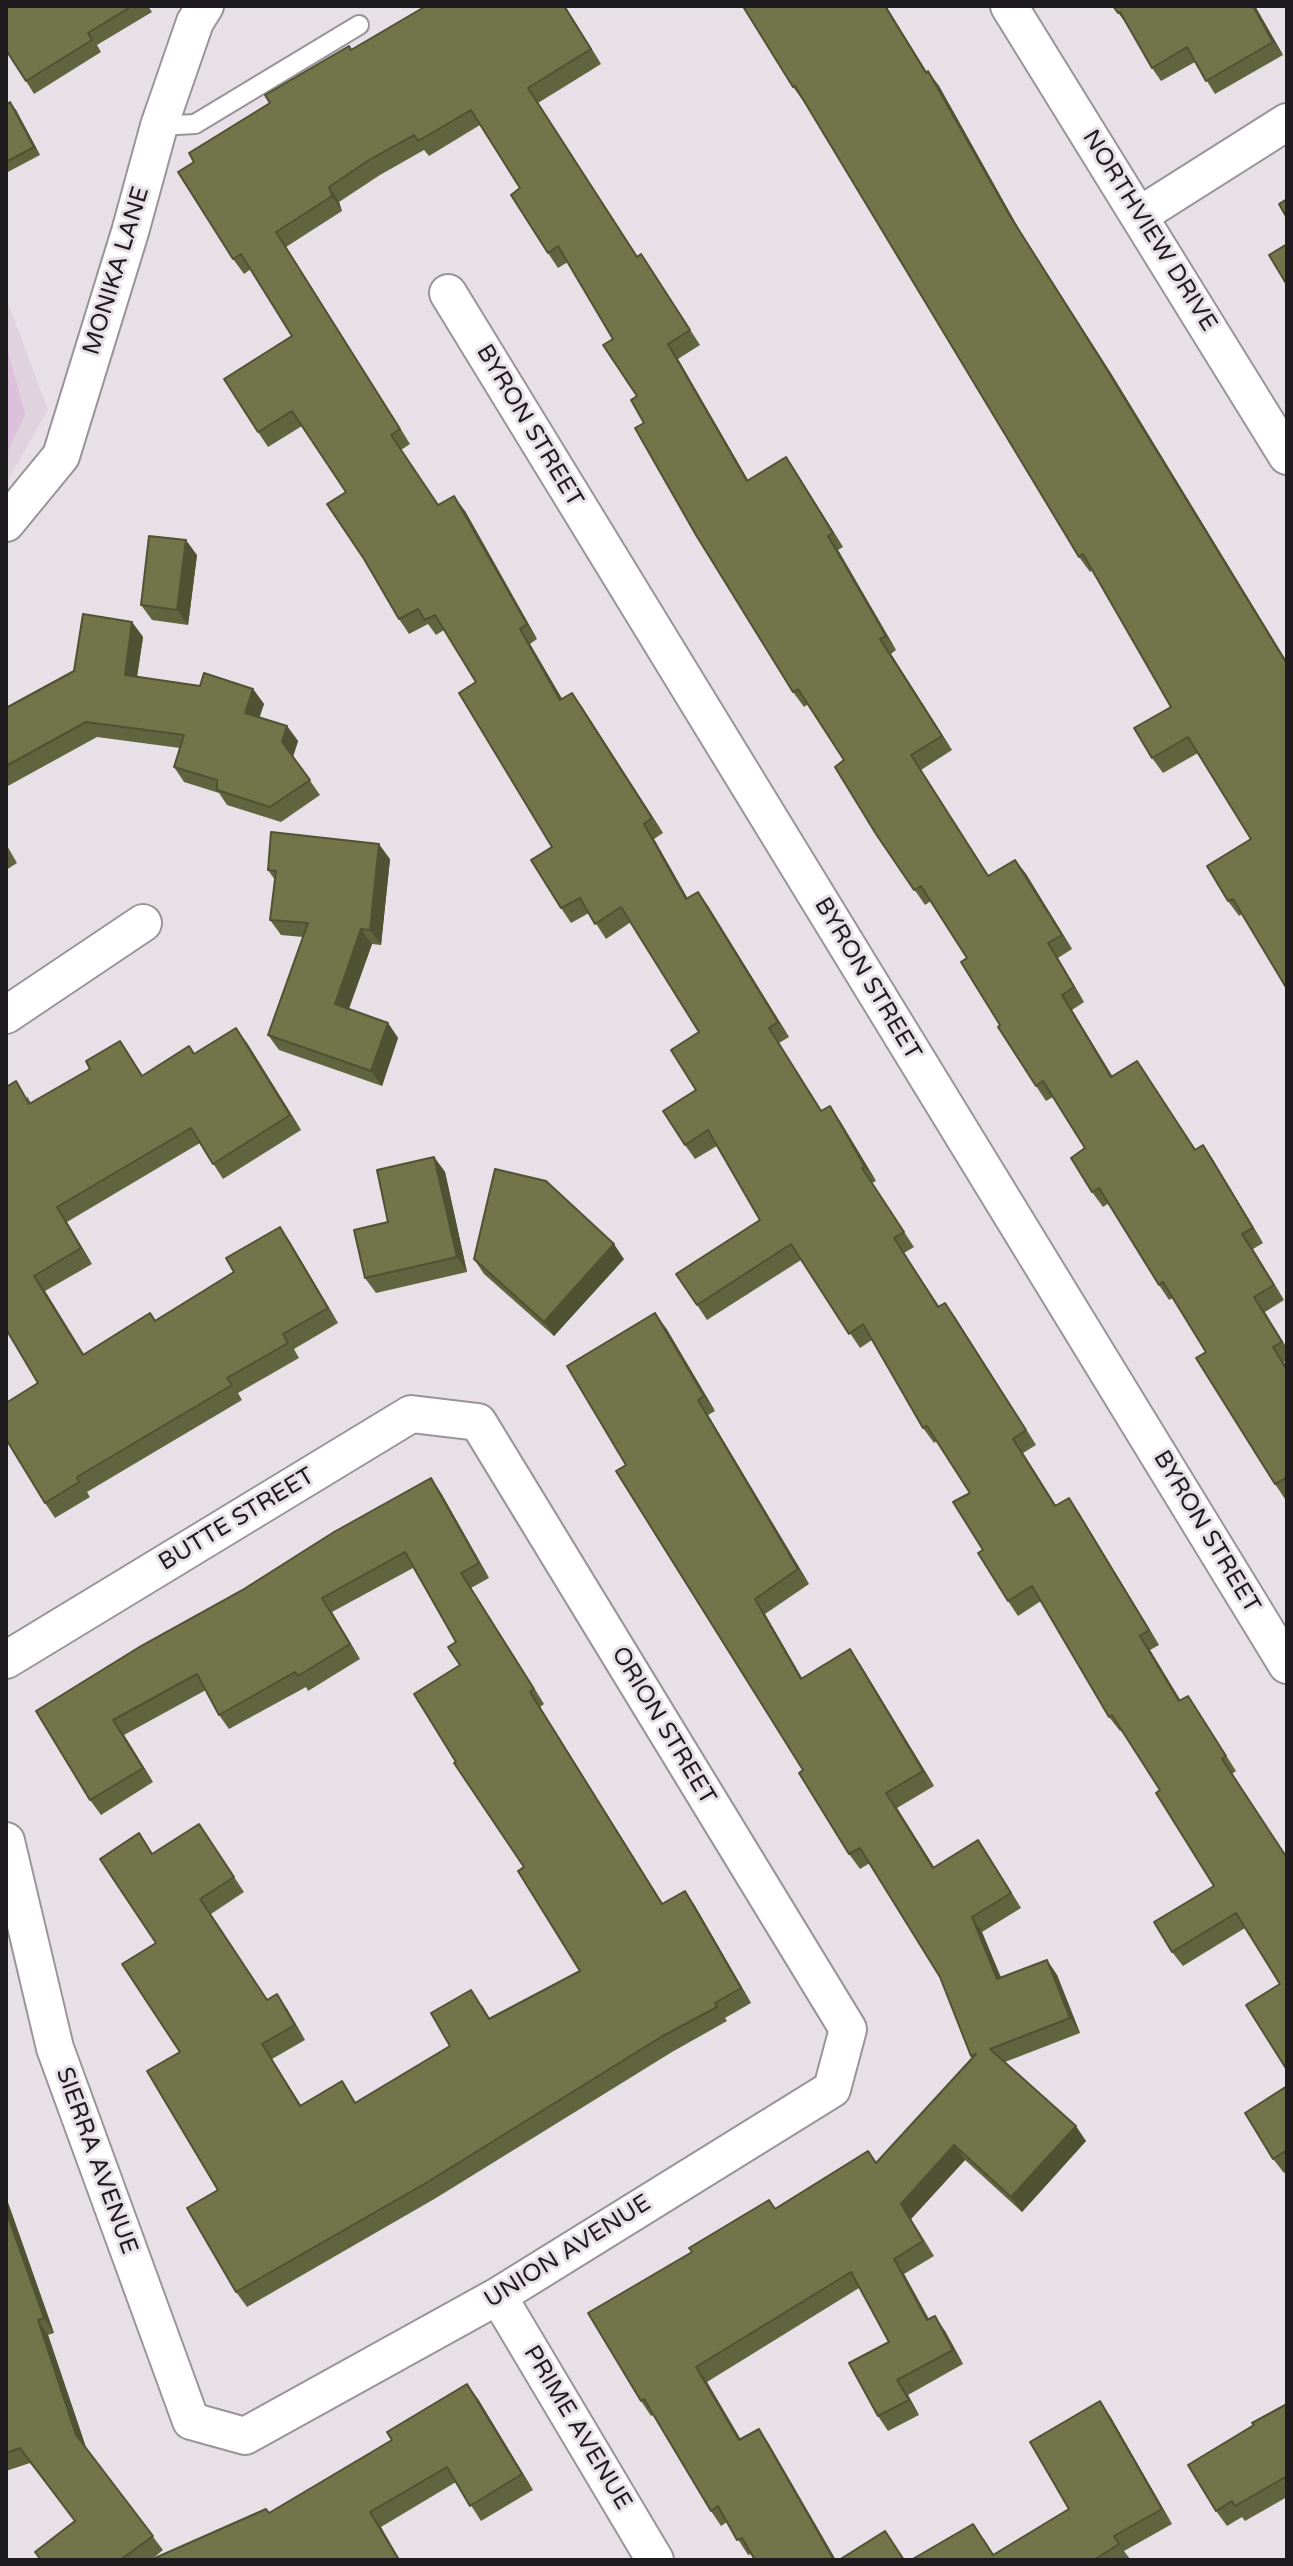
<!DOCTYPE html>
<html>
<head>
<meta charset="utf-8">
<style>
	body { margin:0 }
	#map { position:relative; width:1293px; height:2566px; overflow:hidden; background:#e7e0e7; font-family:"Varela Round",sans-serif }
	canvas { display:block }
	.frame { position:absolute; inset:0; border:8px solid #1e1c1e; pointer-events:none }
</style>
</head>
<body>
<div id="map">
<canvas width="1293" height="2566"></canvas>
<div class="frame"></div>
</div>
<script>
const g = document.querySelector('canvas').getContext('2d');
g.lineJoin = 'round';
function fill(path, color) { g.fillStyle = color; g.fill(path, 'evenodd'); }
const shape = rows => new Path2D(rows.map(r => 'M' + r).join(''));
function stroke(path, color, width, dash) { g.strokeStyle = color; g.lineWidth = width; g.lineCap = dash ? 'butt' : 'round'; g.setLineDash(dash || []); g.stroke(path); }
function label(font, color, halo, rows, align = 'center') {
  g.font = font + ' "Varela Round",sans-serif'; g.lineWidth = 6; g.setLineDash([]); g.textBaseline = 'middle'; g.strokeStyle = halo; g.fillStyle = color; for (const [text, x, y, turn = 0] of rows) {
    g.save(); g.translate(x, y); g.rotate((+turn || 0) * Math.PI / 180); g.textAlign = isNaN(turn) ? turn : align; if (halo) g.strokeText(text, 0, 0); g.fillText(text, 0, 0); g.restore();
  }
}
fill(shape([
	[6,297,48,410,6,483]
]), '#e0d3df');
fill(shape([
	[6,344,25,414,6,455]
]), '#ddc0db');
const service = shape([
	[159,126,195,124,359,25]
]);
const minor = shape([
	[1009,6,1287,456],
	[1140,215,1287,122],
	[448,293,1287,1665],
	[6,523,61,456,130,232,159,126,195,22,205,6],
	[6,1015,143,923],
	[6,1660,411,1414,478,1422,848,2029,832,2089,498,2296,245,2436,191,2421,55,2048,6,1841],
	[498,2296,655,2560]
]);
stroke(service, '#9a949a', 22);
stroke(minor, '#9a949a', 40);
stroke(service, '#fff', 18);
stroke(minor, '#fff', 36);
fill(shape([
	[6,6,148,6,152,12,97,45,101,52,34,94,26,81],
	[565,6,601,64,538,103,638,257,651,269,700,345,678,359,748,480,786,457,796,472,843,547,838,550,896,650,891,654,952,750,921,770,989,876,1015,860,1026,874,1072,949,1058,958,1084,1002,1072,1010,1112,1076,1137,1061,1196,1150,1203,1145,1213,1160,1263,1243,1253,1249,1284,1300,1265,1312,1287,1348,1287,1360,1284,1362,1287,1367,1287,1498,1285,1499,1275,1484,1206,1352,1173,1298,1169,1300,1159,1285,1109,1203,1103,1207,1092,1192,1085,1148,1053,1097,1046,1101,1036,1086,1000,1025,967,958,931,901,925,905,876,834,844,760,808,704,804,707,793,692,644,423,637,396,613,339,568,262,558,268,548,253,520,188,480,125,429,156,424,150,380,175,339,202,342,211,286,247,410,444,401,450,438,505,465,511,537,639,530,644,562,699,582,707,663,833,654,839,687,898,708,906,789,1037,779,1043,822,1111,840,1121,876,1181,872,1183,914,1247,904,1253,939,1306,955,1317,1036,1445,1023,1453,1056,1506,1079,1513,1159,1645,1150,1650,1180,1700,1198,1711,1236,1771,1232,1774,1280,1984,1245,1928,1183,1966,1172,1952,1214,1886,1160,1790,1122,1730,1120,1731,1109,1717,1041,1601,1018,1616,1008,1601,983,1550,970,1493,937,1441,934,1443,923,1428,872,1340,860,1348,801,1260,707,1320,697,1305,760,1220,717,1146,695,1159,685,1145,696,1090,699,1032,631,922,606,939,589,913,571,923,561,908,552,847,476,682,444,630,436,635,428,624,409,634,399,619,346,492,302,426,268,447,258,432,292,336,251,269,244,274,233,259,194,162,270,103,352,50],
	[748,6,886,6,927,72,939,86,1020,231,1112,375,1287,662,1287,989,1242,914,1239,916,1228,901,1251,839,1198,753,1163,773,1152,758,1171,707,1093,570,1090,572,1079,557,805,101,804,102,793,87],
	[1113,6,1255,6,1283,55,1215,94,1195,62,1161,81,1152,68,1128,26],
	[6,105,16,110,40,155,6,173],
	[197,555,188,625,152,620,141,605],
	[132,622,143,637,137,677,200,686,253,689,264,704,259,717,287,726,298,741,293,756,320,795,281,822,227,805,219,793,184,782,174,767,180,748,97,737,6,787,6,708,74,671],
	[6,844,17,863,6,870],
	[390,859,381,945,372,944,349,1009,388,1023,398,1038,382,1086,279,1050,268,1035,303,937,281,935,270,920,275,880,268,870],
	[120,1041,143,1076,189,1046,195,1054,247,1043,301,1130,223,1179,200,1143,67,1222,92,1264,45,1291,84,1354,150,1313,155,1320,234,1272,280,1227,290,1242,338,1323,294,1349,299,1358,238,1393,242,1400,87,1492,90,1497,55,1518,45,1503,38,1383,27,1096,31,1103,90,1069],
	[434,1157,445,1172,467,1272,376,1293,365,1278,388,1222],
	[474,1259,624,1259,554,1336,484,1274],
	[666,1328,715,1411,708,1415,809,1584,765,1614,802,1678,860,1664,934,1786,897,1808,934,1867,988,1855,1021,1908,982,1932,1001,1977,1047,1960,1057,1975,1080,2033,1005,2062,1086,2141,1022,2212,965,2160,911,2219,934,2256,904,2274,929,2319,945,2331,963,2364,908,2395,919,2415,888,2431,878,2416,889,2342,859,2288,707,2382,740,2440,769,2444,751,2554,748,2555,727,2522,721,2526,711,2511,653,2415,651,2416,641,2401,775,2208,868,2151,876,2163,972,2058,940,1977,870,1863,860,1869,849,1854,803,1770,626,1465],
	[441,1493,489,1578,471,1588,544,1704,540,1707,663,1904,685,1891,695,1906,751,2003,725,2018,727,2021,672,2052,436,2198,247,2307,236,2292,218,2190,180,2052,156,1943,153,1854,199,1824,244,1892,211,1914,267,1999,287,2009,305,2040,272,2059,301,2105,356,2103,450,2046,482,2005,490,2019,580,1971,524,1867,456,1762,460,1665,456,1642,413,1568,332,1612,360,1659,308,1691,306,1687,229,1729,219,1715,206,1690,124,1735,153,1782,101,1815,90,1800,36,1711],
	[1287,2086,1287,2171,1284,2173,1273,2159],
	[6,2197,54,2333,48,2335,86,2448,163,2550,151,2560,40,2560,75,2521,30,2463,6,2471],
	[478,2399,533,2490,481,2521,456,2482,381,2527,156,2560,266,2509,269,2513],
	[1287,2404,1287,2497,1245,2521,1242,2517,1227,2526,1216,2511],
	[1110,2416,1172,2524,1124,2551,1130,2559,911,2560,984,2539,994,2555,1069,2509]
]), '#61653f');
fill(shape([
	[564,6,565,6,601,64,591,49],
	[885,6,886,6,936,88,926,73],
	[1253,6,1255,6,1283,55,1273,42],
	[928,71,939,86,1020,231,1112,375,1287,662,1287,664,1010,216],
	[10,102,16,110,40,155,34,147],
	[329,187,339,202,342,211,332,196],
	[276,232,286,247,410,444,400,429],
	[668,344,678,359,757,496,747,481],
	[786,457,796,472,843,547,833,533],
	[454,496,465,511,537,639,527,624],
	[828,536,838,550,896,650,886,636],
	[186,540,197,555,188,625,177,610],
	[132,622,143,637,135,690,125,675],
	[520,629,530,644,571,714,560,700],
	[880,639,891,654,952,750,942,736],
	[253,689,264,704,256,728,245,713],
	[572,693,582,707,663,833,652,818],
	[287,726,298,741,293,757,282,742],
	[911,755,921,770,998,891,988,876],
	[644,824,654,839,696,913,686,899],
	[379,844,390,859,381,945,370,930],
	[1015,860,1026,874,1072,949,1062,935],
	[698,892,708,906,789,1037,778,1022],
	[361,929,372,944,345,1019,335,1004],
	[1048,943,1058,958,1084,1002,1074,987],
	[1062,995,1072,1010,1122,1092,1111,1077],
	[388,1023,398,1038,382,1086,371,1071],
	[236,1028,247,1043,301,1130,290,1115],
	[830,1106,840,1121,876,1181,865,1167],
	[1203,1145,1213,1160,1263,1243,1253,1228],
	[434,1157,445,1172,467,1272,457,1257],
	[57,1207,67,1222,92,1264,81,1248],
	[280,1227,290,1242,338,1323,328,1308],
	[1242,1234,1253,1249,1284,1300,1274,1285],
	[614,1244,624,1259,554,1336,544,1322],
	[34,1276,45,1291,93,1370,83,1355],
	[945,1303,955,1317,1036,1445,1026,1430],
	[655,1313,666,1328,715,1411,704,1396],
	[698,1400,708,1415,809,1584,798,1569],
	[1013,1439,1023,1453,1066,1521,1055,1506],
	[431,1478,441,1493,489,1578,479,1563],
	[1069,1498,1079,1513,1159,1645,1149,1630],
	[461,1573,471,1588,544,1704,534,1689],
	[322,1598,332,1612,360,1659,350,1644],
	[755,1599,765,1614,811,1694,801,1679],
	[1140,1636,1150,1650,1190,1716,1179,1701],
	[850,1649,860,1664,934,1786,923,1771],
	[530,1692,540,1707,672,1919,662,1904],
	[113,1720,124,1735,153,1782,143,1768],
	[886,1793,897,1808,944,1883,933,1868],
	[978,1840,988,1855,1021,1908,1011,1893],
	[685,1891,695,1906,751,2003,741,1988],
	[972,1917,982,1932,1007,1994,997,1979],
	[1047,1960,1057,1975,1080,2033,1070,2018],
	[277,1994,287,2009,305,2040,295,2025],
	[262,2044,272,2059,310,2121,300,2106],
	[1076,2126,1086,2141,1022,2212,1011,2197],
	[954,2145,965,2160,911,2219,934,2256,901,2204],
	[6,2197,54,2333,44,2318,6,2211],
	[894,2259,904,2274,937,2335,927,2320],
	[935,2316,945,2331,963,2364,953,2350],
	[38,2320,48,2335,87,2450,76,2435],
	[696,2367,707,2382,750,2455,739,2440],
	[897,2380,908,2395,919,2415,909,2400],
	[467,2384,478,2399,533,2490,522,2474],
	[1100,2401,1110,2416,1172,2524,1162,2509],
	[759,2429,769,2444,836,2560,834,2560],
	[370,2512,381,2527,400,2560,399,2560]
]), '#4f5233');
const building = shape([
	[6,6,132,6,88,33,92,40,26,81,6,50,6,6],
	[426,6,564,6,591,49,528,88,637,257,641,254,690,330,668,344,747,481,786,457,833,533,828,536,886,636,880,639,942,736,911,755,988,876,1015,860,1062,935,1048,943,1074,987,1062,995,1111,1077,1137,1061,1195,1150,1203,1145,1253,1228,1242,1234,1274,1285,1254,1297,1282,1342,1273,1347,1287,1370,1287,1479,1286,1478,1275,1484,1196,1358,1206,1352,1163,1282,1159,1285,1099,1188,1092,1192,1071,1158,1085,1148,1043,1081,1036,1086,998,1027,1000,1025,961,962,967,958,921,886,914,890,876,834,835,767,844,760,798,689,793,692,696,535,635,428,644,423,631,400,637,396,603,345,613,339,558,246,548,253,511,195,520,188,471,110,418,141,414,135,369,160,329,187,332,196,276,232,400,429,391,435,438,505,454,496,527,624,520,629,560,700,572,693,652,818,644,824,686,899,698,892,778,1022,769,1028,821,1111,830,1106,865,1167,862,1168,904,1232,894,1238,938,1307,945,1303,1026,1430,1013,1439,1055,1506,1069,1498,1149,1630,1140,1636,1179,1701,1188,1696,1226,1756,1222,1759,1287,1858,1287,2070,1246,2005,1280,1984,1236,1913,1172,1952,1154,1922,1214,1886,1156,1793,1160,1790,1112,1715,1109,1717,1032,1586,1008,1601,978,1553,983,1550,953,1502,970,1493,927,1426,923,1428,863,1324,849,1334,791,1244,697,1305,676,1274,760,1220,708,1130,685,1145,663,1111,696,1090,671,1050,699,1032,621,907,595,924,580,898,561,908,531,860,552,847,459,693,476,682,435,615,425,620,418,609,399,619,364,559,327,504,346,492,292,411,258,432,224,379,292,336,241,254,233,259,178,172,194,162,189,153,270,103,265,95,349,46,351,50,426,6],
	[748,6,885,6,926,73,928,71,1010,216,1101,360,1287,664,1287,989,1233,899,1228,901,1207,866,1251,839,1188,737,1152,758,1134,728,1171,707,1083,554,1079,557,795,86,793,87,744,8,748,6],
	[1113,6,1253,6,1273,42,1206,81,1187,47,1152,68,1120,12,1118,13,1113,6],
	[10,102,34,147,6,162,6,105,10,102],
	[1287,199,1287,218,1279,204,1287,199],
	[1287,244,1287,285,1269,255,1287,244],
	[149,536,186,540,177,610,141,605,149,536],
	[83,614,132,622,125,675,200,686,204,673,253,689,245,713,287,726,282,742,310,780,270,807,217,790,217,780,174,767,184,735,86,722,6,766,6,708,74,671,83,614],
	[271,832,379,844,370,930,361,929,335,1004,388,1023,371,1071,268,1035,308,923,270,920,276,871,268,870,271,832],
	[236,1028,290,1115,213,1164,191,1128,57,1207,81,1248,34,1276,83,1355,150,1313,155,1321,234,1272,226,1258,280,1227,328,1308,283,1334,288,1343,227,1378,232,1385,77,1477,79,1482,45,1503,6,1439,6,1403,38,1383,6,1329,6,1087,16,1081,29,1104,90,1069,86,1061,120,1041,142,1076,189,1046,194,1054,236,1028],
	[434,1157,457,1257,365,1278,354,1230,388,1222,377,1170,434,1157],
	[495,1169,546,1181,614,1244,544,1322,474,1259,495,1169],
	[655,1313,704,1396,698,1400,798,1569,755,1599,801,1679,850,1649,923,1771,886,1793,933,1868,978,1840,1011,1893,972,1917,997,1979,1047,1960,1070,2018,990,2049,1076,2126,1011,2197,954,2145,901,2204,923,2241,894,2259,927,2320,935,2316,953,2350,897,2380,909,2400,878,2416,849,2363,889,2342,851,2272,696,2367,739,2440,759,2429,834,2560,755,2560,742,2538,737,2540,718,2506,711,2511,644,2399,641,2401,588,2313,692,2252,689,2248,769,2200,775,2209,868,2151,876,2163,976,2054,971,2056,940,1977,860,1848,849,1854,799,1773,803,1770,616,1471,626,1465,567,1366,655,1313],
	[431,1478,479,1563,461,1573,534,1689,530,1692,662,1904,685,1891,741,1988,715,2003,717,2007,661,2037,426,2183,236,2292,187,2208,218,2190,147,2071,180,2052,122,1964,156,1943,100,1859,139,1833,152,1854,199,1824,234,1877,200,1899,267,2000,277,1994,295,2025,262,2044,300,2106,342,2081,355,2103,450,2046,431,2013,471,1990,489,2019,580,1971,518,1871,524,1867,454,1763,456,1762,414,1694,460,1665,448,1647,456,1642,405,1552,322,1598,350,1644,298,1676,295,1672,219,1715,197,1674,113,1720,143,1768,90,1800,36,1711,141,1646,244,1589,334,1532,431,1478],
	[1287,2086,1287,2150,1273,2159,1245,2113,1287,2086],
	[6,2211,44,2318,38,2320,76,2435,153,2536,120,2560,41,2560,35,2552,75,2521,20,2448,6,2453,6,2211],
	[467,2384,522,2474,470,2506,447,2467,370,2512,399,2560,156,2560,155,2558,266,2509,269,2513,392,2440,387,2432,467,2384],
	[1100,2401,1162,2509,1114,2536,1119,2544,1094,2560,911,2560,973,2524,993,2555,1069,2509,1030,2442,1100,2401],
	[1287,2404,1287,2476,1235,2506,1232,2501,1216,2511,1188,2465,1254,2425,1252,2423,1287,2404],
	[885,2531,904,2560,839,2560,885,2531]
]);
fill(building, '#717549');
stroke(building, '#4f5233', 2);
label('24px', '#1e1c1e', '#e7e0e7', [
	["NORTHVIEW DRIVE",1149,231,58],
	["MONIKA LANE",117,271,-73],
	["BYRON STREET",529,426,59],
	["BYRON STREET",867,979,59],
	["BUTTE STREET",237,1520,-31],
	["BYRON STREET",1206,1532,59],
	["ORION STREET",663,1726,59],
	["SIERRA AVENUE",96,2161,70],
	["UNION AVENUE",568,2252,-32],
	["PRIME AVENUE",577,2428,59]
]);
</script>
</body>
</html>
